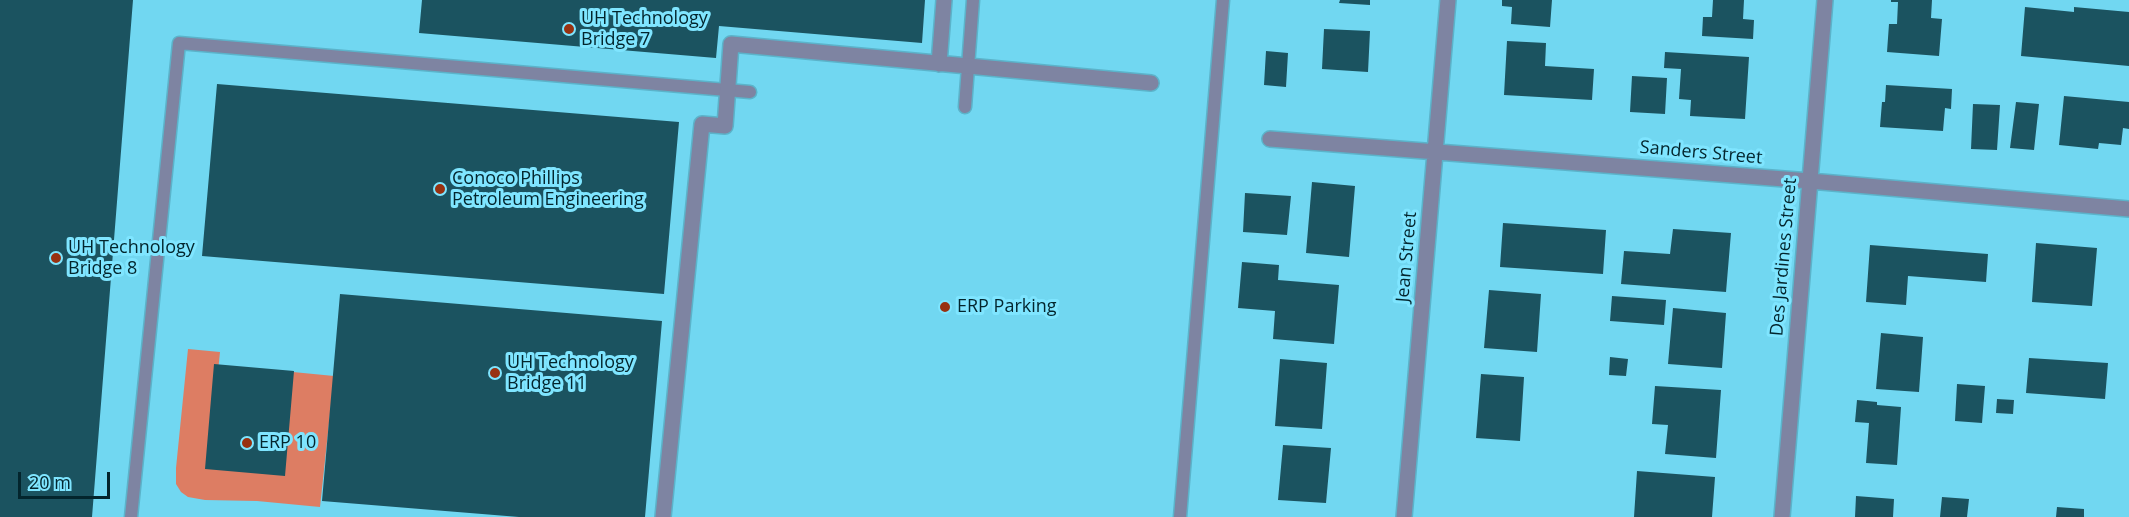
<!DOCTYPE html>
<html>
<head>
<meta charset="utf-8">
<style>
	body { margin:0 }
	#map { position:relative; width:2129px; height:517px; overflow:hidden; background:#71d7f1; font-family:"Open Sans",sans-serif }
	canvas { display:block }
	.scale { position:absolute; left:18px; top:472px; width:92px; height:27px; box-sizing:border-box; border:3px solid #03252d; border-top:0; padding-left:8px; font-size:18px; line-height:21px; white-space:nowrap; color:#03252d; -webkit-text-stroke:4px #7fe5ff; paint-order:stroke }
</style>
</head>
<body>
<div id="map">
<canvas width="2129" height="517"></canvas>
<div class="scale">20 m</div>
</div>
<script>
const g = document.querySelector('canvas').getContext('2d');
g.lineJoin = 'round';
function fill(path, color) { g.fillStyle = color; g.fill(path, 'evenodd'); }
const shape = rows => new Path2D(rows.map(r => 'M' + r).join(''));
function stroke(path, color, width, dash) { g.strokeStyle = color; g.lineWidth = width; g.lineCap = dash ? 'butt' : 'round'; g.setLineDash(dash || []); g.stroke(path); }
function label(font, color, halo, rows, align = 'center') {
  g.font = font + ' "Open Sans",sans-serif'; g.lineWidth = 6; g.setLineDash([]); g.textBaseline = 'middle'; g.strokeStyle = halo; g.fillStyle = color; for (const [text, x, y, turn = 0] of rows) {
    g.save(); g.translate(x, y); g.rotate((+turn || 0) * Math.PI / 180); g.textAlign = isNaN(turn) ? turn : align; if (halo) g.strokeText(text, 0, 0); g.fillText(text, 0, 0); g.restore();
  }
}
fill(shape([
	[188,349,220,352,208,468,293,372,334,376,320,507,257,501,205,500,188,497,181,492,176,484,176,468]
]), '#dd7d63');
fill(shape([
	[0,0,133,0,92,517,0,517],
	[422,0,925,0,922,43,719,26,716,58,419,33],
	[1340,0,1370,0,1370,5,1339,3],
	[1502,0,1552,0,1550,27,1511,24,1512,7,1502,6],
	[1713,0,1744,0,1743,19,1754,20,1753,39,1702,36,1703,17,1712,17],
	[1891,0,1932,0,1931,18,1942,19,1939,56,1887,52,1889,24,1897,24,1898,2,1891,2],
	[2025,7,2074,12,2074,7,2129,12,2129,66,2021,56],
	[1324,29,1370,31,1368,72,1322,69],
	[1507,41,1546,43,1545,66,1594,69,1592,100,1504,95],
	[1266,51,1288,53,1286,87,1264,85],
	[1665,52,1749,57,1745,119,1690,116,1691,100,1679,99,1681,69,1664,68],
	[1632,76,1667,78,1665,114,1630,112],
	[217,84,679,122,664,294,202,256],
	[1886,85,1952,89,1951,109,1945,108,1943,131,1880,127,1882,102,1885,102],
	[2064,96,2129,102,2129,129,2123,128,2121,145,2099,143,2098,149,2059,145],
	[2016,102,2039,104,2034,150,2010,148],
	[1973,104,2000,105,1997,150,1971,149],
	[1312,182,1355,186,1349,257,1306,253],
	[1245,193,1291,196,1287,235,1243,232],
	[1503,223,1606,230,1603,274,1500,267],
	[1673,229,1731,233,1726,292,1621,284,1624,251,1670,254],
	[2036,243,2097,248,2092,306,2032,302],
	[1870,245,1988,254,1986,282,1908,276,1906,305,1866,302],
	[1242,262,1279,265,1278,280,1339,285,1334,344,1273,339,1275,311,1238,308],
	[1489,290,1541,294,1537,352,1484,348],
	[340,294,662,321,645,517,519,517,322,501],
	[1612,296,1666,300,1664,325,1610,321],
	[1673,308,1726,313,1722,368,1668,364],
	[1881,333,1923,337,1919,392,1876,389],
	[1610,357,1628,359,1626,376,1609,375],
	[2029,358,2108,363,2105,399,2026,393],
	[1280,359,1327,363,1322,429,1275,426],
	[214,364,294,371,285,476,205,469],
	[1481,374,1524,377,1520,441,1476,438],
	[1957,384,1985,386,1982,423,1955,421],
	[1655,386,1721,390,1716,458,1665,454,1668,425,1652,424],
	[1997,399,2014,400,2013,414,1996,413],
	[1857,400,1877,402,1877,405,1901,407,1897,465,1866,463,1869,423,1855,422],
	[1283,445,1331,448,1326,503,1278,500],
	[1637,471,1715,477,1712,517,1634,517],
	[1856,496,1894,499,1893,517,1855,517],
	[1942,497,1969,499,1967,517,1940,517],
	[2057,507,2084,509,2084,517,2056,517]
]), '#1b5360');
const service = shape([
	[965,107,973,0],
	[131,517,179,43,750,92],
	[1180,517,1223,0]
]);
const pedestrian = shape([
	[939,64,944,0],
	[663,517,702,124,725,126,731,44,1151,83]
]);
const minor = shape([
	[1270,139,1810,181,2129,209],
	[1404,517,1448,0],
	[1782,517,1825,0]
]);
stroke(service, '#5bb3ca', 15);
stroke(pedestrian, '#5bb3ca', 18);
stroke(minor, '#5bb3ca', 18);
stroke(service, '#7e84a2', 12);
stroke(pedestrian, '#7e84a2', 15);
stroke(minor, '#7e84a2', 15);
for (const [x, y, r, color] of [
	[569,29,6,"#983111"],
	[440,189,6,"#983111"],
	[56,258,6,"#983111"],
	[945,307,6,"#983111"],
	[495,373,6,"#983111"],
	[247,443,6,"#983111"]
]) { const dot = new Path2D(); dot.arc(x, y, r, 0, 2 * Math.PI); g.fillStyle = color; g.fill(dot); stroke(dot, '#7fe5ff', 2); }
label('18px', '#03252d', '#7fe5ff', [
	["UH Technology",581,19],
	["Bridge 7",581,40],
	["Conoco Phillips",452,179],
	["Petroleum Engineering",452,200],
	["UH Technology",68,248],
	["Bridge 8",68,269],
	["ERP Parking",957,307],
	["UH Technology",507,363],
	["Bridge 11",507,384],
	["ERP 10",259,443]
], 'left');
label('18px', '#03252d', '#7fe5ff', [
	["Sanders Street",1701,153,5],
	["Jean Street",1407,257,-85],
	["Des Jardines Street",1784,257,-85]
]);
</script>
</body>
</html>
